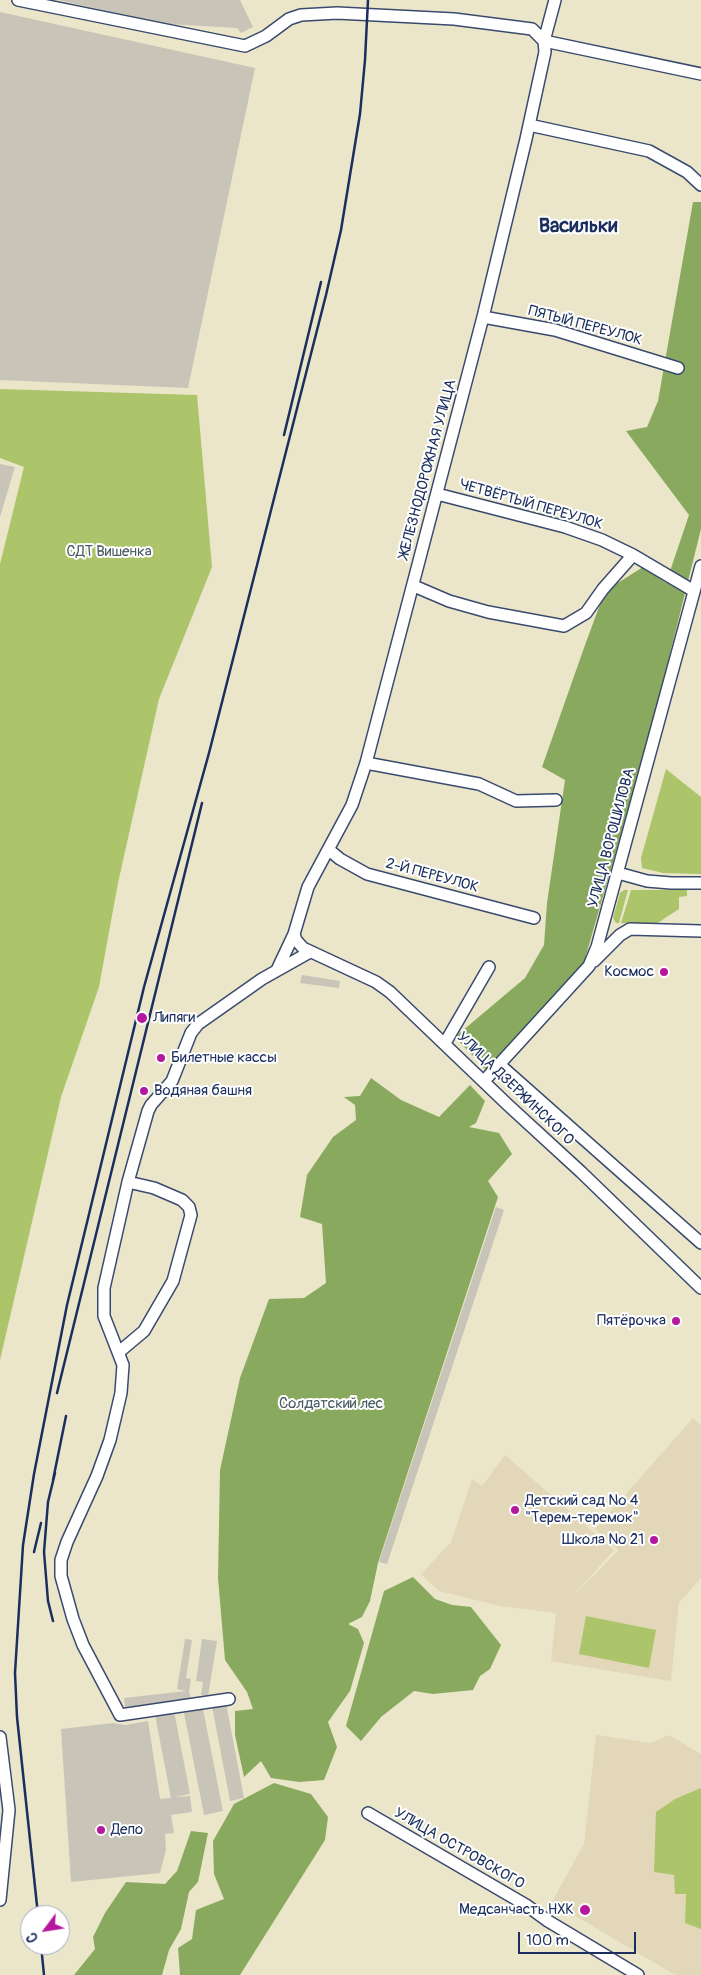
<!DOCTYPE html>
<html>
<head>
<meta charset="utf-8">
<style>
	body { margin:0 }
	#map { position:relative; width:701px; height:1975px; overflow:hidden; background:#ebe6c9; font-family:Pangolin,sans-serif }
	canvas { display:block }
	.north { position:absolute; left:20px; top:1905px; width:50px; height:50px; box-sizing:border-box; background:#fff; border:1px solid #a4acbf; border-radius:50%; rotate:239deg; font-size:14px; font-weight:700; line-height:20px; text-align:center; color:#1b2f5e }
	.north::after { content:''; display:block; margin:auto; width:18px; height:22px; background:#b5179e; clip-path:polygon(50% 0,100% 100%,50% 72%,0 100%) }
	.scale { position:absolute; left:518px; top:1932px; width:118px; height:22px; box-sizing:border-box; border:2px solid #1b2f5e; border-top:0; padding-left:6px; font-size:15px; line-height:18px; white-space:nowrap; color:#1b2f5e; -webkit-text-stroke:4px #fff; paint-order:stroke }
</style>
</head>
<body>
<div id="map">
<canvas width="701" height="1975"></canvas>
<div class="north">С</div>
<div class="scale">100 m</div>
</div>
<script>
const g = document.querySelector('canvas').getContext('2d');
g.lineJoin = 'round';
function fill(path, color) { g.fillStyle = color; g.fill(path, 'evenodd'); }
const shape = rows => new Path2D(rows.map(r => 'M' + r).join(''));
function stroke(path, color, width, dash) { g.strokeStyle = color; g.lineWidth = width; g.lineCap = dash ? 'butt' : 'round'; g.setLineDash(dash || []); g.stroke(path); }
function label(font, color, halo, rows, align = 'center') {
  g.font = font + ' Pangolin,sans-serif'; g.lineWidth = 4; g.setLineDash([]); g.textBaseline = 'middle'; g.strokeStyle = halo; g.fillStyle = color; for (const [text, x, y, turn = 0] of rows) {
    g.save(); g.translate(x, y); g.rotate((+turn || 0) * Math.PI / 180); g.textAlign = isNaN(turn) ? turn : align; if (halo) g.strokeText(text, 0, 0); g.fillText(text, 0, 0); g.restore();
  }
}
fill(shape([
	[693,1418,701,1425,701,1578,679,1603,671,1681,551,1661,556,1613,500,1606,439,1591,421,1574,451,1542,472,1479,482,1486,505,1455,614,1550,571,1598,619,1550,595,1529],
	[596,1735,651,1743,669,1735,701,1754,701,1975,675,1975,552,1902,584,1844]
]), '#e2d7b8');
fill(shape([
	[58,0,240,0,253,27,241,33,237,28,168,24],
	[0,12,255,68,188,388,0,380],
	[0,464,15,467,0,517],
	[302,975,340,981,339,988,300,983],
	[496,1207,504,1210,387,1564,379,1562],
	[185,1639,192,1640,186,1678,191,1679,189,1691,191,1700,125,1707,124,1698,186,1691,177,1689],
	[202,1639,217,1641,208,1696,201,1695,203,1682,196,1681],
	[226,1703,244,1798,230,1801,212,1706],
	[203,1709,223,1811,204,1815,184,1713],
	[174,1711,190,1794,174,1797,190,1796,192,1812,171,1815,174,1833,165,1834,166,1850,160,1873,71,1882,61,1729,113,1723,125,1725,148,1721,160,1799,171,1798,155,1715]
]), '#c8c4b8');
fill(shape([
	[0,389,197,395,212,567,159,699,118,883,99,987,61,1097,0,1360,0,564,24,467,0,458],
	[666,769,701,797,701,874,663,873,642,868,641,858],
	[624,890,628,890,619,923,616,923,613,918,620,893],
	[631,890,687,890,687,896,679,897,679,909,656,924,621,923],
	[586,1616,656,1630,649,1668,579,1654],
	[701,1788,701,1929,685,1923,686,1894,675,1894,674,1875,654,1872,656,1812,675,1799]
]), '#acc56a');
fill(shape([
	[693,202,701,202,701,529,651,730,584,962,527,1029,486,1070,455,1037,525,978,544,945,547,903,565,780,542,767,585,645,605,591,643,567,666,583,689,515,626,431,647,427,658,401],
	[371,1078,401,1100,439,1117,470,1085,485,1101,476,1123,469,1127,499,1133,512,1154,488,1181,498,1197,378,1563,370,1601,362,1617,348,1624,358,1629,364,1643,350,1691,328,1722,337,1747,324,1780,299,1782,271,1778,261,1761,244,1777,235,1735,235,1711,253,1709,247,1692,225,1660,218,1578,220,1470,240,1378,269,1299,304,1298,326,1283,322,1224,300,1217,307,1175,333,1137,356,1120,355,1105,344,1097,360,1096],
	[413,1577,435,1599,452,1605,471,1607,501,1645,490,1669,480,1676,473,1690,433,1694,414,1691,381,1717,361,1741,346,1726,384,1591],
	[274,1783,311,1794,328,1817,325,1840,240,1975,180,1975,178,1948,192,1939,196,1910,224,1899,214,1874,213,1841,234,1804],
	[191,1831,208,1833,198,1882,189,1892,181,1929,169,1950,162,1975,74,1975,95,1949,93,1937,105,1913,126,1882,165,1884,177,1871]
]), '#89aa5e');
const minor = shape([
	[18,0,245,46,266,36,289,19,301,15,337,13,454,19,532,29,544,41,701,74],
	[529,125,649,151,687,172,701,185],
	[483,317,555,330,678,368],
	[437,494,565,527,602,540,633,555,694,591],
	[414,586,449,601,488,612,564,626,586,613,603,589,633,555],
	[366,763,479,784,516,801,556,800],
	[329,850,340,859,367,874,534,918],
	[618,873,647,881,671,883,701,883],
	[294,934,296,940,303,948,376,982,390,992,508,1105,581,1172,701,1288],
	[594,961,620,935,630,929,701,931],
	[277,970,294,934,308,887,352,805,366,763,483,317,526,139,545,52,544,41,555,0],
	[445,1043,489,967],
	[500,1065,701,1243],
	[484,1081,589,966,597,947,701,566],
	[119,1352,144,1331,173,1281,191,1215,189,1207,182,1200,154,1188,128,1182],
	[229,1699,120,1715,83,1645,73,1619,61,1576,61,1560,67,1542,97,1476,110,1440,121,1393,123,1365,104,1316,104,1288,128,1182,148,1111,151,1105,172,1081,191,1033,198,1024,262,979,310,952],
	[0,1737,9,1810,0,1900],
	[368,1813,526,1905,548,1921,638,1975]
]);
stroke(minor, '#3a4a6e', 14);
stroke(minor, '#fff', 11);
stroke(shape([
	[284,435,321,282],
	[57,1393,202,803],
	[53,1480,66,1416],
	[34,1552,41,1523],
	[53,1621,48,1601,44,1552,48,1502,55,1473],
	[38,1915,17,1717,15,1673,23,1545,34,1474,67,1305,144,987,209,753,326,295,341,230,360,114,365,60,368,0],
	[41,1945,44,1975]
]), '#1b2f5e', 2.5);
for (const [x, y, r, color] of [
	[664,972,5,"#b5179e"],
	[142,1018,6,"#b5179e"],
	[161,1058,5,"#b5179e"],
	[144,1091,5,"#b5179e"],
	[676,1321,5,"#b5179e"],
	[515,1510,5,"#b5179e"],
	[654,1540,5,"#b5179e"],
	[101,1830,5,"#b5179e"],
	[585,1910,6,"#b5179e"]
]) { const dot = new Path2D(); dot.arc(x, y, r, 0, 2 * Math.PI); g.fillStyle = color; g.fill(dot); stroke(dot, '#fff', 2); }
label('15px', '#1b2f5e', '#fff', [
	["ПЯТЫЙ ПЕРЕУЛОК",585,326,15],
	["ЖЕЛЕЗНОДОРОЖНАЯ УЛИЦА",428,469,-75],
	["ЧЕТВЁРТЫЙ ПЕРЕУЛОК",531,505,16],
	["УЛИЦА ВОРОШИЛОВА",612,838,-75],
	["2-Й ПЕРЕУЛОК",432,876,15],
	["УЛИЦА ДЗЕРЖИНСКОГО",515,1089,44],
	["УЛИЦА ОСТРОВСКОГО",459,1849,30]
]);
label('15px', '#465c62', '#fff', [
	["СДТ Вишенка",109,552],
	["Солдатский лес",331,1404]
]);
label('15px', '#1b2f5e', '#fff', [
	["Космос",654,972,"right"],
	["Липяги",153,1018],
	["Билетные кассы",171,1058],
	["Водяная башня",154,1091],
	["Пятёрочка",666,1321,"right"],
	["Детский сад № 4",525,1501],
	["\"Терем-теремок\"",525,1518],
	["Школа № 21",644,1540,"right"],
	["Депо",111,1830],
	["Медсанчасть НХК",574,1910,"right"]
], 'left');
label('bold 20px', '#1b2f5e', '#fff', [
	["Васильки",578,227]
]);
</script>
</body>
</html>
